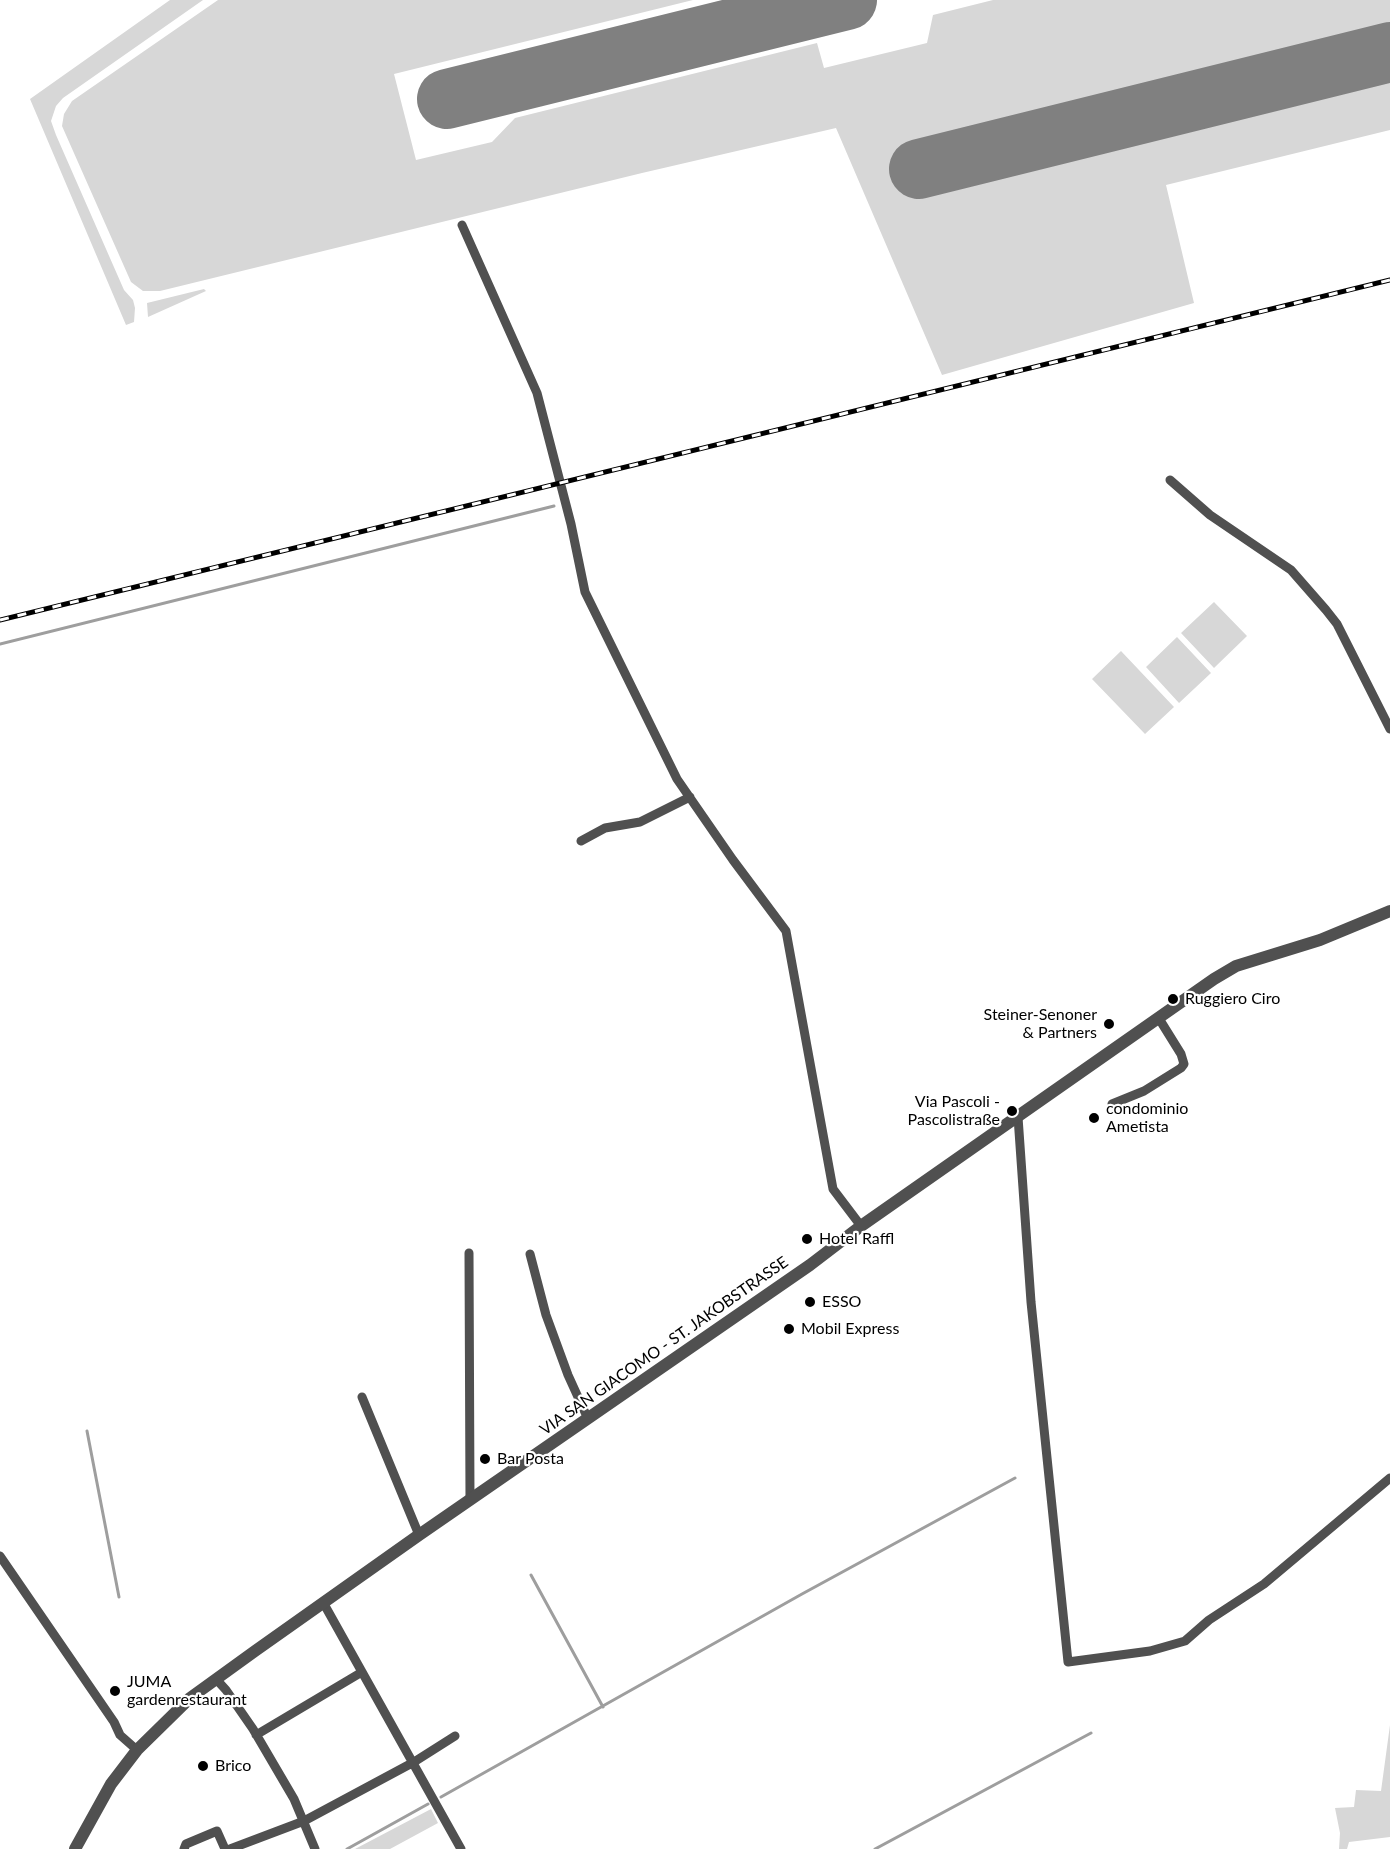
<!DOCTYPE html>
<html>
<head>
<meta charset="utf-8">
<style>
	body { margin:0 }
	canvas { display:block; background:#fff }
</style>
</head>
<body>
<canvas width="1390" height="1849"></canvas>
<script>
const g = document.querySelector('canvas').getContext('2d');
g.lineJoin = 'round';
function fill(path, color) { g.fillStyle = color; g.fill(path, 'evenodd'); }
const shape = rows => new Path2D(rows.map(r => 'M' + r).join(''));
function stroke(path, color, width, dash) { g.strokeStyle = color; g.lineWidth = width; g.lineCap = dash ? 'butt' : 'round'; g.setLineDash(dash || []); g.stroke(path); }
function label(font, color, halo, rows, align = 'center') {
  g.font = font + ' Lato,sans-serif'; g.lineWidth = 4.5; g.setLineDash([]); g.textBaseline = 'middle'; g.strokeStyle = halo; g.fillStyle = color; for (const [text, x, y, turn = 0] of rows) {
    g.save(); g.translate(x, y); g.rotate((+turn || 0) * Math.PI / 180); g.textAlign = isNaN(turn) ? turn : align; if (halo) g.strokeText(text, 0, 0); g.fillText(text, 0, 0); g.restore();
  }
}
fill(shape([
	[170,0,203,0,63,98,56,106,51,121,56,135,124,290,133,300,135,308,134,322,126,325,30,99],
	[218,0,693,0,394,74,416,160,492,142,515,118,817,43,824,68,927,43,933,15,993,0,1390,0,1390,130,1166,185,1194,303,942,375,836,128,642,173,160,291,143,291,131,282,62,126,64,114,72,101],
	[204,289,206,291,148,317,147,303],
	[1214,602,1247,636,1214,668,1181,633],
	[1177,637,1211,673,1179,703,1146,667],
	[1121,651,1174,707,1145,734,1092,679],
	[1390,1725,1390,1837,1349,1842,1347,1849,1339,1849,1340,1833,1335,1808,1354,1807,1356,1790,1381,1791],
	[431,1809,438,1823,390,1849,355,1849]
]), '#d7d7d7');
stroke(shape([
	[0,644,554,506],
	[87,1431,119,1597],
	[531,1575,603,1707],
	[441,1797,802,1594,1015,1478],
	[347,1849,428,1804],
	[875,1849,1091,1733]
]), '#9e9e9e', 3);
stroke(shape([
	[447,99,847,0],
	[919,169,1390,52]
]), '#808080', 60);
stroke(shape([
	[462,225,537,393,571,524,585,592,677,779,733,860,786,931,833,1189,861,1226],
	[1170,480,1210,515,1291,570,1326,610,1337,624,1390,729],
	[581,841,605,828,640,822,690,797],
	[1112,1104,1144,1091,1181,1068,1184,1064,1181,1054,1158,1017],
	[1018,1117,1031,1302,1068,1662,1150,1651,1185,1641,1209,1620,1264,1584,1390,1478],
	[469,1253,470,1500],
	[530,1254,546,1315,568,1375,588,1419],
	[362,1397,419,1535],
	[0,1556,114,1722,120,1735,137,1750],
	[324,1604,461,1849],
	[216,1679,226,1690,253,1729,294,1799,315,1849],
	[256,1735,362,1672],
	[184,1849,186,1844,217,1831,225,1849],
	[230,1849,304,1821,414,1762,455,1736]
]), '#505050', 9);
stroke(shape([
	[75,1849,111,1784,137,1750,190,1698,255,1651,419,1535,810,1265,861,1226,1214,979,1236,966,1320,940,1390,911]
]), '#505050', 12);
const rail = shape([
	[0,620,1390,280]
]);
stroke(rail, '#000', 5);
stroke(rail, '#fff', 3, [9]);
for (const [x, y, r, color] of [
	[1173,999,6,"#000"],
	[1109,1024,6,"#000"],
	[1012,1111,6,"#000"],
	[1094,1118,6,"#000"],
	[807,1239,6,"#000"],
	[810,1302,6,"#000"],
	[789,1329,6,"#000"],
	[485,1459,6,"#000"],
	[115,1691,6,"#000"],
	[203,1766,6,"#000"]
]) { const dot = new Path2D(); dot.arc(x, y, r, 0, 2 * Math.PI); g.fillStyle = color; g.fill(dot); stroke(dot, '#fff', 2); }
label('16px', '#000', '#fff', [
	["Ruggiero Ciro",1185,999],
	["Steiner-Senoner",1097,1015,"right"],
	["& Partners",1097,1033,"right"],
	["Via Pascoli -",1000,1102,"right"],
	["Pascolistraße",1000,1120,"right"],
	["condominio",1106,1109],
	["Ametista",1106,1127],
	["Hotel Raffl",819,1239],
	["ESSO",822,1302],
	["Mobil Express",801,1329],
	["Bar Posta",497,1459],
	["JUMA",127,1682],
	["gardenrestaurant",127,1700],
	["Brico",215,1766]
], 'left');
label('16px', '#000', '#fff', [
	["VIA SAN GIACOMO - ST. JAKOBSTRASSE",664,1346,-35]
]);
</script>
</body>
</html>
